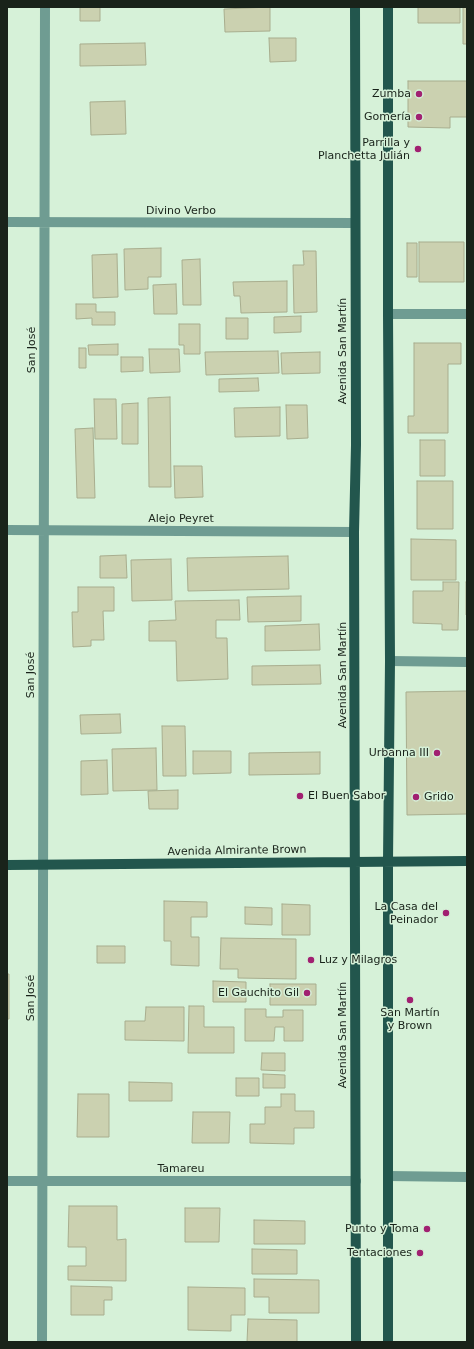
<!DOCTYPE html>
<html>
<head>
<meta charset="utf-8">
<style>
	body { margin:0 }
	#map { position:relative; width:474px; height:1349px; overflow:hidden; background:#d6f1d8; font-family:"DejaVu Sans",sans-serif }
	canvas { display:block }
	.frame { position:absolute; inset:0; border:8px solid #19231a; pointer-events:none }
</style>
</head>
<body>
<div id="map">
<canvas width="474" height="1349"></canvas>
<div class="frame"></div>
</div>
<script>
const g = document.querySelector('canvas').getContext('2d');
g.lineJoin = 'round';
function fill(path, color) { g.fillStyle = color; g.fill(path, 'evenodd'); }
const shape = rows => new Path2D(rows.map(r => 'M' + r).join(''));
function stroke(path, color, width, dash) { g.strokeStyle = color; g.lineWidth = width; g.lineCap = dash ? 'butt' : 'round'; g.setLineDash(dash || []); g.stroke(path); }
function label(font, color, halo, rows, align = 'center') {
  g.font = font + ' "DejaVu Sans",sans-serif'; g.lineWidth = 3; g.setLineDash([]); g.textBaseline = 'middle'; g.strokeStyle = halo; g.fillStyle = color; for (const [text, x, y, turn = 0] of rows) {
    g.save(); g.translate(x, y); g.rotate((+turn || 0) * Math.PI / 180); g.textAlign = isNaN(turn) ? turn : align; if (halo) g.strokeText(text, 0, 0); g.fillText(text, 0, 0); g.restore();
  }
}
const building = shape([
	[80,7,100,7,100,21,80,21,80,7],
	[270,7,270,31,225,32,224,9,270,7],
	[418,7,460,7,460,23,418,23,418,7],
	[463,7,467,7,467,44,463,44,463,7],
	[269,38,296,38,296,61,270,62,269,38],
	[145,43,146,65,80,66,80,44,145,43],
	[408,81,467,81,467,117,450,117,450,128,408,127,408,81],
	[125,101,126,134,91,135,90,102,125,101],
	[419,242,464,242,464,282,419,282,419,242],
	[407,243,417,243,417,277,407,277,407,243],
	[161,248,161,277,148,277,148,289,125,290,124,249,161,248],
	[303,251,316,251,317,312,294,313,293,265,304,265,303,251],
	[117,254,118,297,93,298,92,255,117,254],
	[200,259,201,305,183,305,182,260,200,259],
	[287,281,287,312,241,313,240,296,234,296,233,282,287,281],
	[176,284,177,314,154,314,153,285,176,284],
	[76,304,96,304,96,312,115,312,115,325,92,325,92,318,76,319,76,304],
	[301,316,301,332,274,333,274,317,301,316],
	[226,318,248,318,248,339,226,339,226,318],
	[179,324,200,324,200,354,184,354,184,345,179,345,179,324],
	[414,343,461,343,461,364,448,364,448,433,408,433,408,416,414,416,414,343],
	[118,344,118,355,89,355,88,345,118,344],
	[79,348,86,348,86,368,79,368,79,348],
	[149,349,179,349,180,372,150,373,149,349],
	[278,351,279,373,206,375,205,352,278,351],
	[320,352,320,373,282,374,281,353,320,352],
	[121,357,143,357,143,371,121,372,121,357],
	[258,378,259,391,219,392,219,379,258,378],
	[170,397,171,487,149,487,148,398,170,397],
	[94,399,116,399,117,439,95,439,94,399],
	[138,403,138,444,122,444,122,404,138,403],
	[286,405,307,405,308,438,287,439,286,405],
	[280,407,280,436,235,437,234,408,280,407],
	[93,428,95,498,77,498,75,429,93,428],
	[420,440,445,440,445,476,420,476,420,440],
	[174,466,202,466,203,497,175,498,174,466],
	[417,481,453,481,453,529,417,529,417,481],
	[411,539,456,540,456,580,411,580,411,539],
	[126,555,127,578,100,578,100,556,126,555],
	[288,556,289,589,188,591,187,558,288,556],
	[171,559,172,600,132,601,131,560,171,559],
	[443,582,459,582,458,630,442,630,442,624,413,623,413,591,443,591,443,582],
	[466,582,467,582,467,615,466,615,466,582],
	[78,587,114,587,114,611,103,611,104,640,91,640,91,646,73,647,72,612,78,612,78,587],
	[301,596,301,621,248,622,247,597,301,596],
	[239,600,240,620,216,620,216,638,227,638,228,679,177,681,176,641,149,641,149,621,176,620,175,601,239,600],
	[319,624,320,650,265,651,265,626,319,624],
	[320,665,321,684,252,685,252,666,320,665],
	[467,691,467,814,407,815,406,692,467,691],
	[120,714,121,733,81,734,80,715,120,714],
	[162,726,185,726,186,776,163,776,162,726],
	[156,748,157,790,113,791,112,749,156,748],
	[193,751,231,751,231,773,193,774,193,751],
	[320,752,320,774,249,775,249,753,320,752],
	[107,760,108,794,81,795,81,761,107,760],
	[178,790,178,809,149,809,148,791,178,790],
	[164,901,207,902,207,917,191,917,191,937,199,937,199,966,171,965,171,941,164,941,164,901],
	[282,904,310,905,310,935,282,935,282,904],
	[245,907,272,908,272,925,245,924,245,907],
	[221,938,296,939,296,979,238,978,238,969,220,969,221,938],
	[97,946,125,946,125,963,97,963,97,946],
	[7,974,9,974,9,1019,7,1019,7,974],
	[213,981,246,982,246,1002,213,1002,213,981],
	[270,984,316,984,316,1005,270,1005,270,984],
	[189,1006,204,1006,204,1027,234,1027,234,1053,188,1053,189,1006],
	[146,1007,184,1007,184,1041,125,1040,125,1021,145,1021,146,1007],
	[245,1009,266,1009,266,1017,283,1017,283,1010,303,1010,303,1041,284,1041,284,1027,275,1027,274,1041,245,1041,245,1009],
	[262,1053,285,1053,285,1071,261,1070,262,1053],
	[263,1074,285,1075,285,1088,263,1088,263,1074],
	[236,1078,259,1078,259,1096,236,1096,236,1078],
	[129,1082,172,1083,172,1101,129,1101,129,1082],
	[78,1094,109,1094,109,1137,77,1137,78,1094],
	[281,1094,295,1094,295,1111,314,1111,314,1128,294,1128,294,1144,250,1143,250,1124,265,1124,265,1107,281,1107,281,1094],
	[193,1112,230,1112,229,1143,192,1143,193,1112],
	[69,1206,117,1206,117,1240,126,1239,126,1281,68,1280,68,1266,86,1266,86,1247,68,1247,69,1206],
	[185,1208,220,1208,219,1242,185,1242,185,1208],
	[254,1220,305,1221,305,1244,254,1244,254,1220],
	[252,1249,297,1250,297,1274,252,1274,252,1249],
	[254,1279,319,1280,319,1313,269,1313,269,1297,254,1297,254,1279],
	[71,1286,112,1287,112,1300,104,1300,104,1315,71,1315,71,1286],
	[188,1287,245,1288,245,1315,231,1315,231,1331,188,1330,188,1287],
	[248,1319,297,1320,297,1342,247,1342,248,1319]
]);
fill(building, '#cbd1b0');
stroke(building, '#a8ad8e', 1);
stroke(shape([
	[7,222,355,223],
	[388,314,467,314],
	[7,530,354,532],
	[390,661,467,662],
	[388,1176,467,1177],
	[7,1181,356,1181],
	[42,1342,45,7]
]), '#6f9c92', 10);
stroke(shape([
	[355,7,356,445,354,532,356,1342],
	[7,865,467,861],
	[388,1342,388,861,390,661,388,314,388,7]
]), '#22564d', 10);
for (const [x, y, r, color] of [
	[419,94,4,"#a12071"],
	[419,117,4,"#a12071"],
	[418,149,4,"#a12071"],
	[437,753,4,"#a12071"],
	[300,796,4,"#a12071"],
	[416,797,4,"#a12071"],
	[446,913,4,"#a12071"],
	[311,960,4,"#a12071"],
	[307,993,4,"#a12071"],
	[410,1000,4,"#a12071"],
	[427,1229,4,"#a12071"],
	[420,1253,4,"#a12071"]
]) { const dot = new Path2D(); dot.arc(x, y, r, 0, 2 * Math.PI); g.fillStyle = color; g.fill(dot); stroke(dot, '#d6f1d8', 1.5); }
label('11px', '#19231a', '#d6f1d8', [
	["Zumba",411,94],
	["Gomería",411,117],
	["Parrilla y",410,143],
	["Planchetta Julián",410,156],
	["Urbanna III",429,753],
	["El Buen Sabor",308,796,"left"],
	["Grido",424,797,"left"],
	["La Casa del",438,907],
	["Peinador",438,920],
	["Luz y Milagros",319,960,"left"],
	["El Gauchito Gil",299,993],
	["San Martín",410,1013,"center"],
	["y Brown",410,1026,"center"],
	["Punto y Toma",419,1229],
	["Tentaciones",412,1253]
], 'right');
label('11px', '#19231a', '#d6f1d8', [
	["Divino Verbo",181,211],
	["San José",32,350,-90],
	["Avenida San Martín",343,351,-90],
	["Alejo Peyret",181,519],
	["San José",31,675,-90],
	["Avenida San Martín",343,675,-90],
	["Avenida Almirante Brown",237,851,-1],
	["San José",31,998,-90],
	["Avenida San Martín",343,1035,-90],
	["Tamareu",181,1169]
]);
</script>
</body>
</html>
